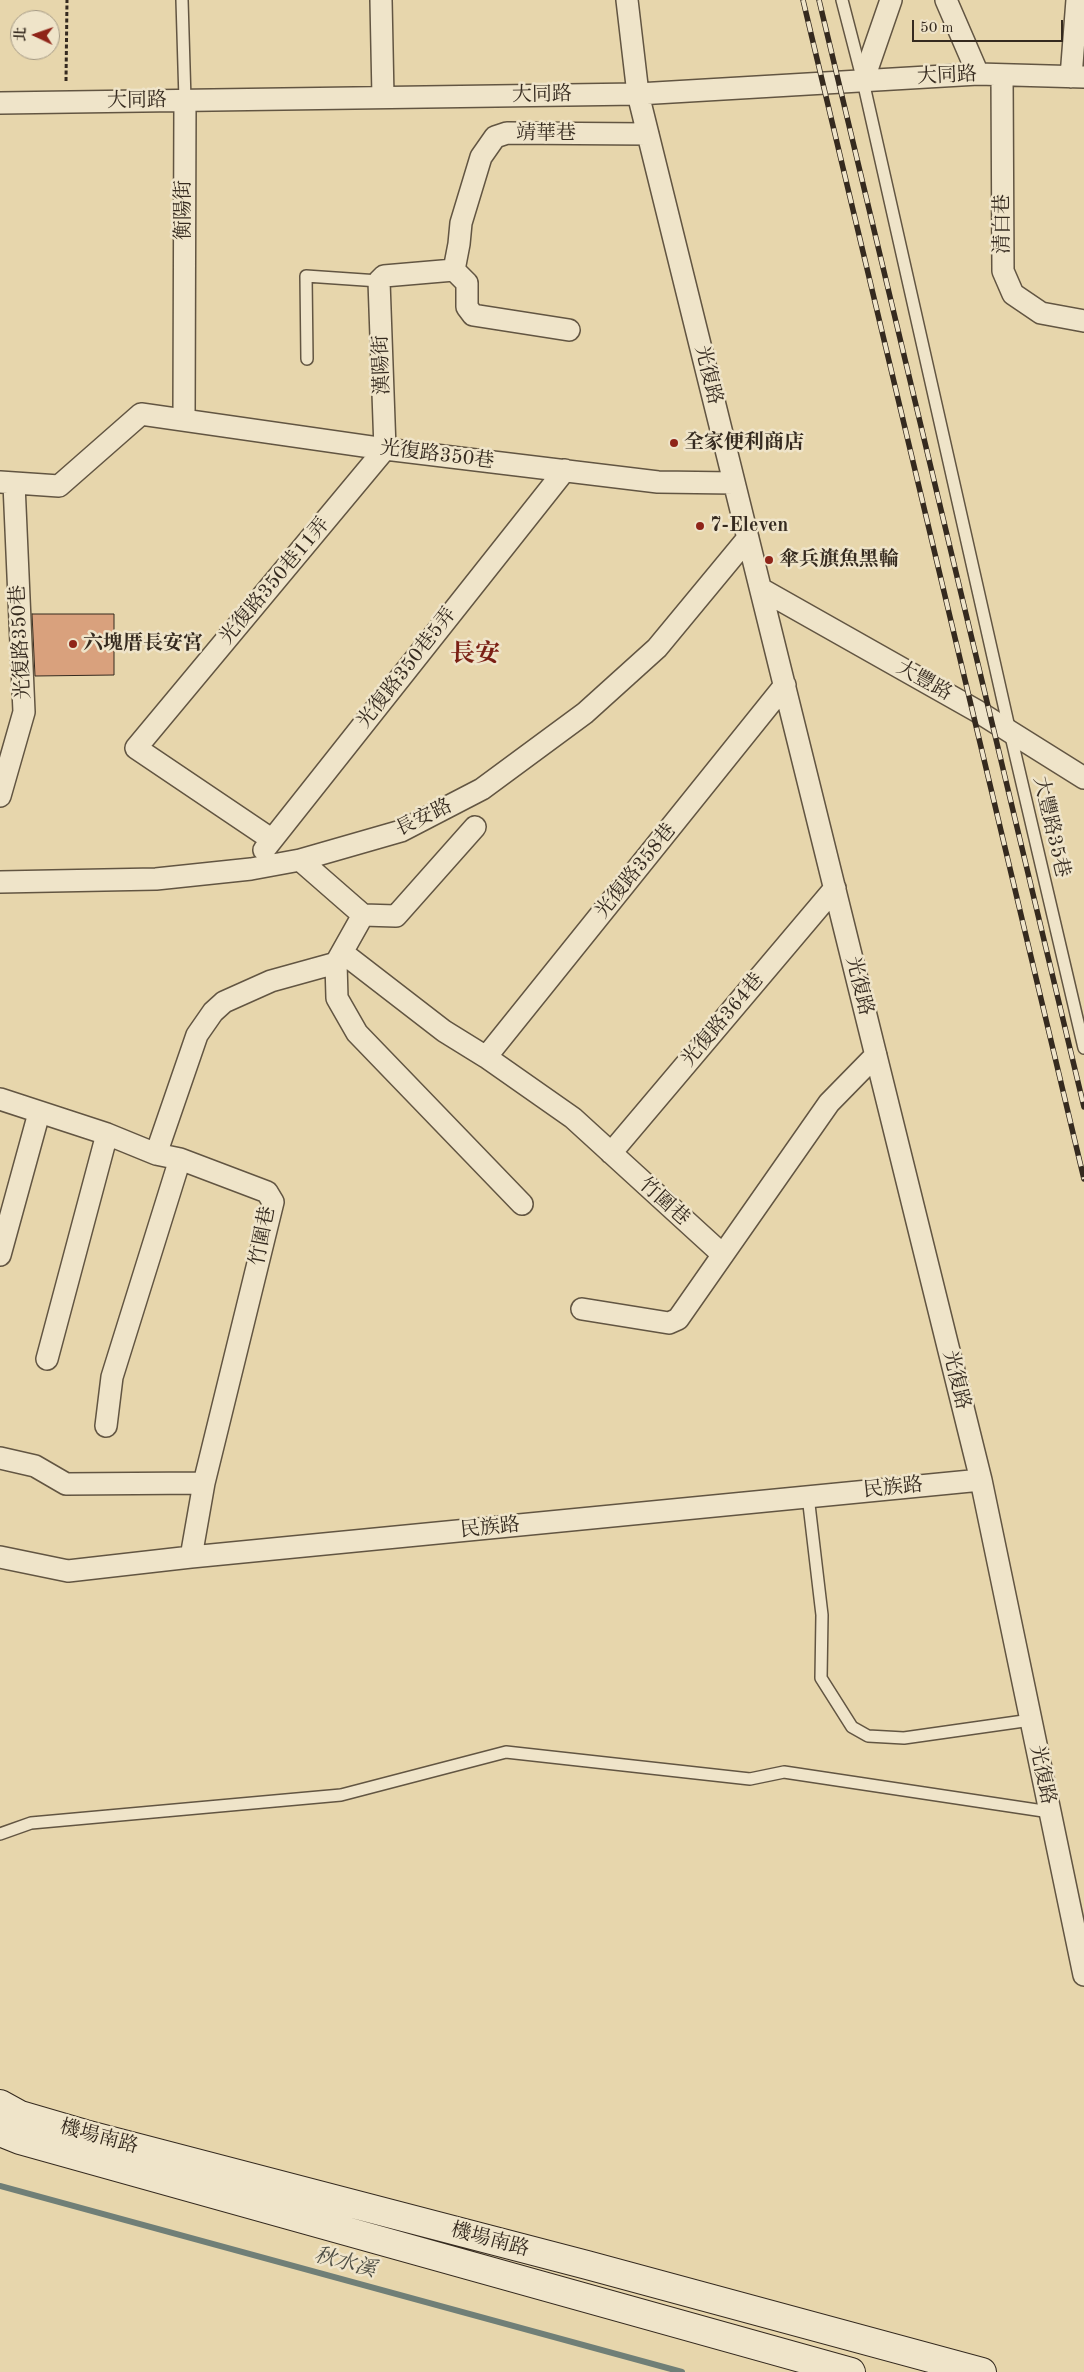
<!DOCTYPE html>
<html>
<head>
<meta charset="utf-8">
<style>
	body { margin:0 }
	#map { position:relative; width:1084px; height:2372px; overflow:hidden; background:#e7d6ac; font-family:"Old Standard TT","Noto Serif TC",serif }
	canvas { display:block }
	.north { position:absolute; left:10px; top:10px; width:50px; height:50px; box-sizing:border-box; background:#efe4c9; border:1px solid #a59a85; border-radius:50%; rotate:273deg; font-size:14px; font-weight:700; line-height:20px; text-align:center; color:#352a1f }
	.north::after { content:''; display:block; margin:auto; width:18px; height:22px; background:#8f2418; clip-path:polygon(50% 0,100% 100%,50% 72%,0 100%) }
	.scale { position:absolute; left:912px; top:20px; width:151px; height:22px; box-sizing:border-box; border:2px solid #352a1f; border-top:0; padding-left:6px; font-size:15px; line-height:18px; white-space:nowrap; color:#352a1f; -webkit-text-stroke:4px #efe4c9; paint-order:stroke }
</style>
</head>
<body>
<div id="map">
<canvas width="1084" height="2372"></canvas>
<div class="north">北</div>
<div class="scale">50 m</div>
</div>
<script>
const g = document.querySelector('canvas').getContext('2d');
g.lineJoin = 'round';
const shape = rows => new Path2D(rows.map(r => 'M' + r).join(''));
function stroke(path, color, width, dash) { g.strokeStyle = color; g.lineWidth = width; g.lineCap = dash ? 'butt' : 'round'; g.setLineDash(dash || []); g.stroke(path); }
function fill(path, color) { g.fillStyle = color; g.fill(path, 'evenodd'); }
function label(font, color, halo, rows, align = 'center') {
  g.font = font + ' "Old Standard TT","Noto Serif TC",serif'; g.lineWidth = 5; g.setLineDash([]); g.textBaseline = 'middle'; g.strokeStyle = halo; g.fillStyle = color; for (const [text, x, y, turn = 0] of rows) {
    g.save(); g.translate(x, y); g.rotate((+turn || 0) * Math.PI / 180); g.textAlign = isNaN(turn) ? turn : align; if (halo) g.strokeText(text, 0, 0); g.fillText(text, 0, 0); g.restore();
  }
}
stroke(shape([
	[0,2186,682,2372]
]), '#707f77', 6);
const building = shape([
	[32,614,114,614,114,675,35,676,32,614]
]);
fill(building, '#d9a17d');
stroke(building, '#352a1f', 1);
const lane = shape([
	[182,0,185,100],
	[842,0,863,81,1010,732,1084,1048],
	[307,359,306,276,379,281],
	[808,1496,822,1615,821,1678,852,1727,868,1736,904,1738,1031,1720],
	[0,1834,31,1823,341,1795,506,1752,750,1779,784,1772,1050,1812]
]);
const street = shape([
	[381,0,383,97],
	[627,0,638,94,981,1480,1084,1975],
	[946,0,978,74],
	[1002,75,1003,271,1013,294,1041,313,1084,321],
	[1071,77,1077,0],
	[863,81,891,0],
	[0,103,638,94,978,74,1084,77],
	[454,270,459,244,461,223,481,157,495,137,507,133,648,134],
	[454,270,467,283,467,307,473,315,569,330],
	[184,419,185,100],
	[0,482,59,486,141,414,385,449,658,482,734,483],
	[761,589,977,711,1084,778],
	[0,796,24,712,14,484],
	[271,839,136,748,385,449,379,281,384,276,454,270],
	[264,850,565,470],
	[300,860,363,915],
	[0,882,156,879,251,869,300,860,401,831,482,789,585,713,657,648,748,538],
	[343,953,444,1031,486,1057,573,1118,722,1254],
	[336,963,337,998,357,1033,522,1204],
	[486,1057,785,685],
	[0,1099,107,1134,156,1154,180,1159,267,1192,273,1202,204,1483,191,1557],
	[611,1153,835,888],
	[156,1154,197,1035,213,1012,224,1002,271,981,336,963,363,915,396,916,475,827],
	[0,1255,39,1113],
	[582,1309,669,1323,678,1319,829,1103,876,1055],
	[47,1359,107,1134],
	[106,1426,112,1377,180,1159],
	[0,1458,35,1466,66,1484,204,1483],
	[0,1557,68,1571,191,1557,981,1480]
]);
const secondary = shape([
	[0,2104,20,2115,85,2134,587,2265,982,2372],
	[0,2132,20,2140,851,2372]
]);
stroke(lane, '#625542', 14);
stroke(street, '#625542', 24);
stroke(secondary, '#352a1f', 30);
stroke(shape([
	[66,81,67,0]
]), '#352a1f', 3, [4, 2.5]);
stroke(lane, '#efe4c9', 11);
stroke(street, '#efe4c9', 21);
stroke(secondary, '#efe4c9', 28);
const rail = shape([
	[803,0,1084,1179],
	[819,0,1084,1107]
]);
stroke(rail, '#352a1f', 5.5);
stroke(rail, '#efe4c9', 4, [11]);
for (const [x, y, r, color] of [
	[674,443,5,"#8f2418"],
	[700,526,5,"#8f2418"],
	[769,560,5,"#8f2418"],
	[73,644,5,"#8f2418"]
]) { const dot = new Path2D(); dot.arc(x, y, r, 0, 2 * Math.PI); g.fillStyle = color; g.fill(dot); stroke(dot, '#efe4c9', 2); }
label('20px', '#352a1f', '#efe4c9', [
	["大同路",947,76,-3],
	["大同路",542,95,-1],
	["大同路",137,101,-1],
	["靖華巷",546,134],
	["衡陽街",184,210,-90],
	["清白巷",1003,224,-90],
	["漢陽街",382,365,-92],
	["光復路",708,375,76],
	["光復路350巷",437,455,7],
	["光復路350巷11弄",275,581,-50],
	["光復路350巷",21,642,-93],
	["光復路350巷5弄",407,668,-52],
	["大豐路",924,681,29],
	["長安路",424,818,-26],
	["大豐路35巷",1051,827,77],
	["光復路358巷",636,871,-51],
	["光復路",859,986,76],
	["光復路364巷",723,1020,-50],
	["竹圍巷",664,1202,42],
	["竹圍巷",263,1236,-79],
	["光復路",956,1380,76],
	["民族路",893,1488,-6],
	["民族路",490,1528,-6],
	["光復路",1042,1775,78],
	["機場南路",99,2137,15],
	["機場南路",490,2240,15]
]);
label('bold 20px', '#352a1f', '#efe4c9', [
	["全家便利商店",684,443],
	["7-Eleven",710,526],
	["傘兵旗魚黑輪",779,560],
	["六塊厝長安宮",83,644]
], 'left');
label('italic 21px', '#4e4e44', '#efe4c9', [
	["秋水溪",345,2263,15]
]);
label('bold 25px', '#7a1f14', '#efe4c9', [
	["長安",475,654]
]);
</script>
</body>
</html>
